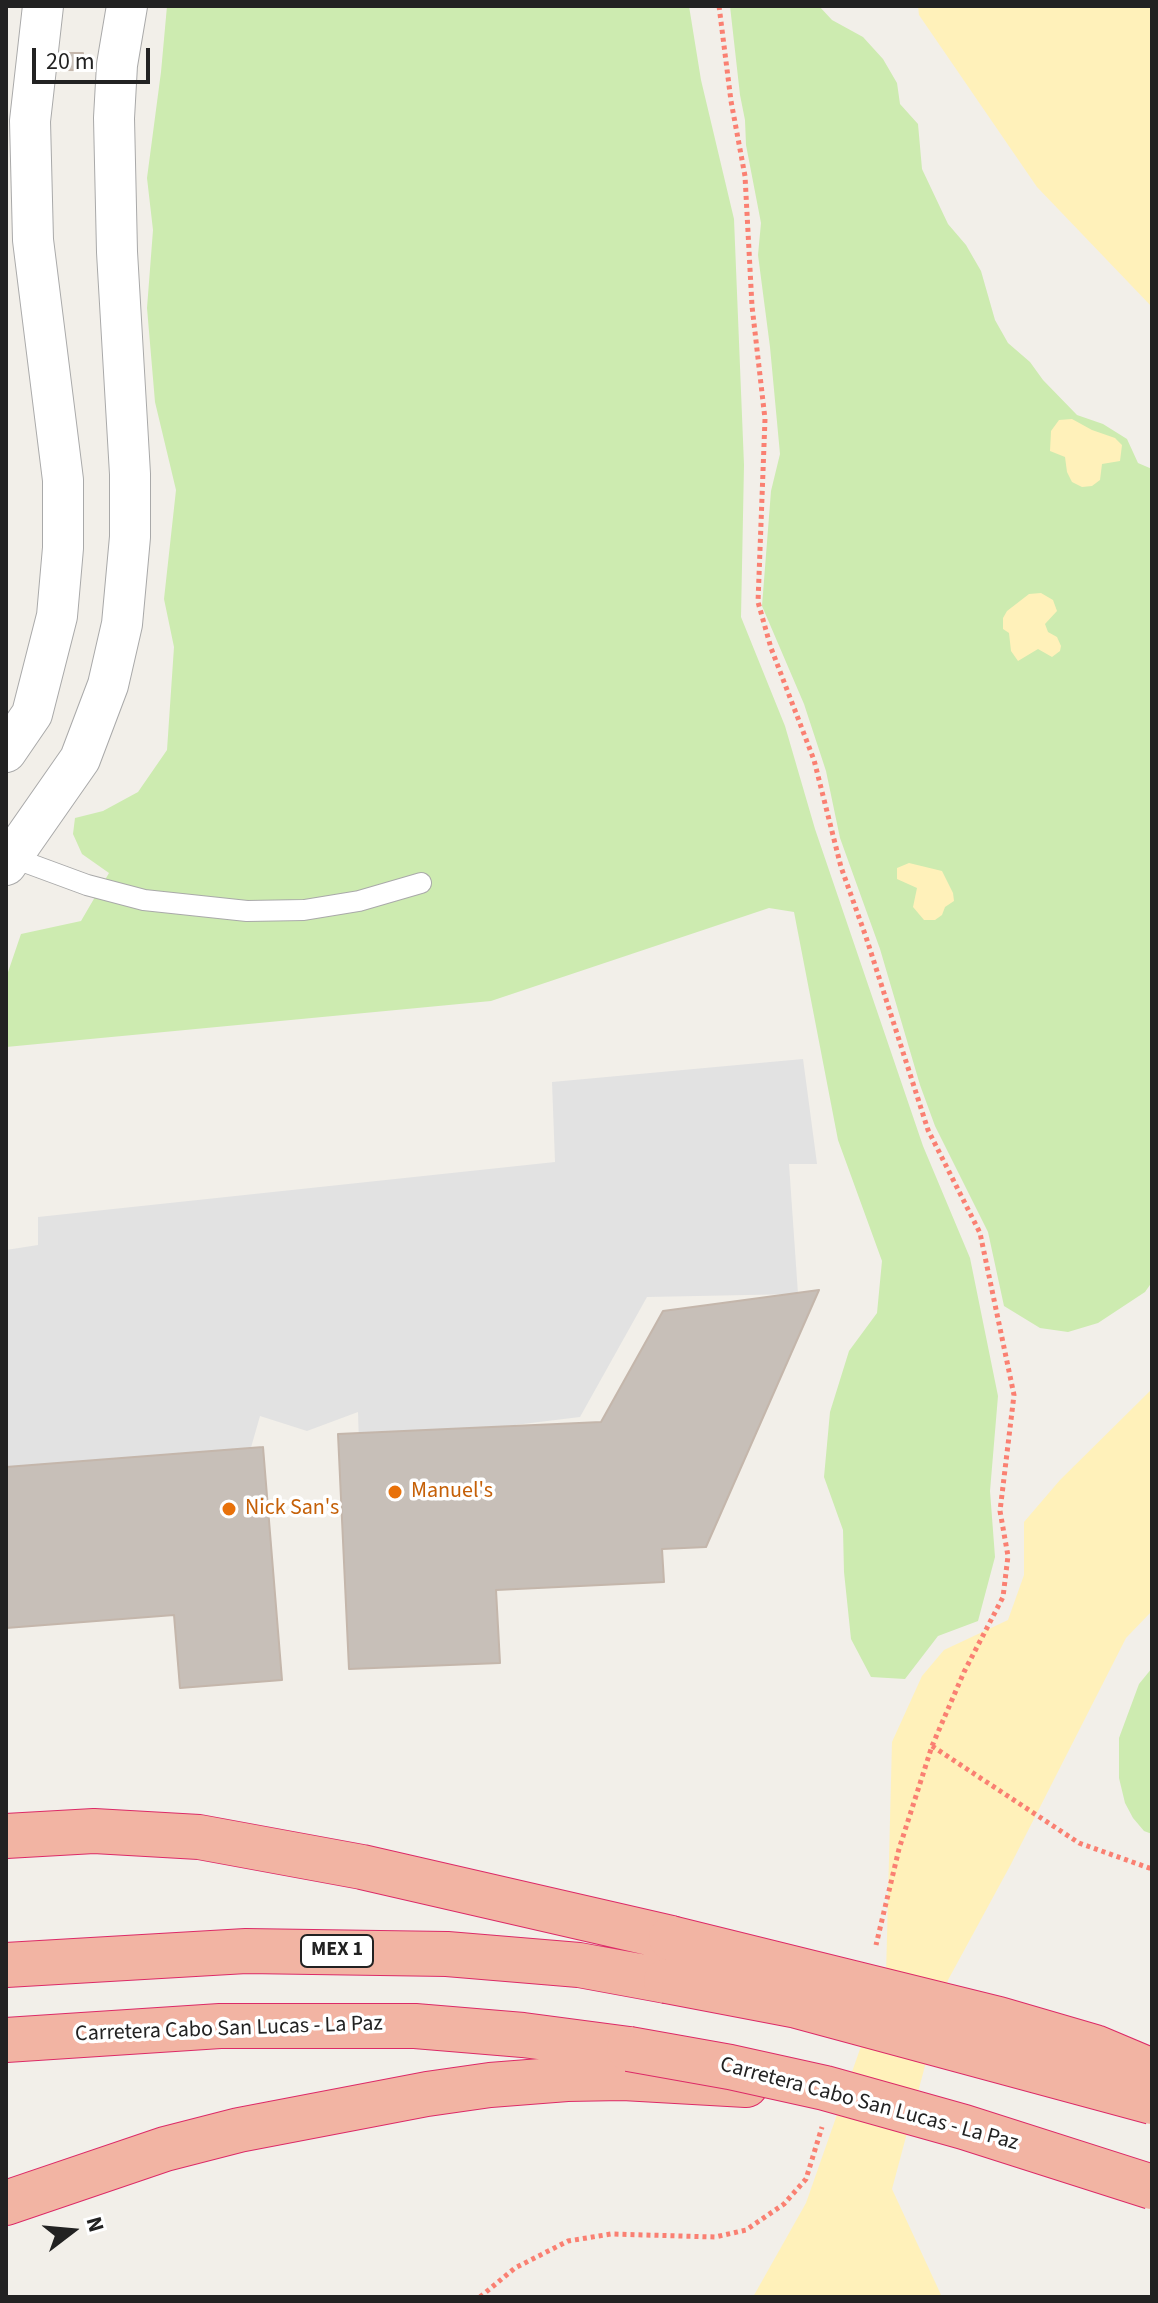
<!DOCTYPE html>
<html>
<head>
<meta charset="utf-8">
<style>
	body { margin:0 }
	#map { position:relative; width:1158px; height:2303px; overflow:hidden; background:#f2efe9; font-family:"Source Sans 3",sans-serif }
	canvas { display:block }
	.frame { position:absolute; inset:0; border:8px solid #222; pointer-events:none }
	.north { position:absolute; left:32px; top:2191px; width:80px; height:80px; -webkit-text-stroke:6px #fff; paint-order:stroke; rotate:74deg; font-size:22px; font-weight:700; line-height:32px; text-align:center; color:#222 }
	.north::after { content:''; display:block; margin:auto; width:28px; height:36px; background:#222; clip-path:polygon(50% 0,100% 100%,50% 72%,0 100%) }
	.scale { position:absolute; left:32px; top:48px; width:118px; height:36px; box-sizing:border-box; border:4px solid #222; border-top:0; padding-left:10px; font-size:24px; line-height:28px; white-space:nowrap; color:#222; -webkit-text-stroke:6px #fff; paint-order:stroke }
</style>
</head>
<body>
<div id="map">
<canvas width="1158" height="2303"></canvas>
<div class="frame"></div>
<div class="north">N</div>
<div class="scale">20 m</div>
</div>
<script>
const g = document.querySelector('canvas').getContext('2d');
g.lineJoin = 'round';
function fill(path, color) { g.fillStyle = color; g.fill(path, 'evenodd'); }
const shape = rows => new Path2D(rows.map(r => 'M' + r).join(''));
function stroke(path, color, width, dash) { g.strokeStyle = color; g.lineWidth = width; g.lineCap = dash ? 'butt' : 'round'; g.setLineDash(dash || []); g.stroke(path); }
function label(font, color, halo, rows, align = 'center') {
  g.font = font + ' "Source Sans 3",sans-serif'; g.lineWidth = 7; g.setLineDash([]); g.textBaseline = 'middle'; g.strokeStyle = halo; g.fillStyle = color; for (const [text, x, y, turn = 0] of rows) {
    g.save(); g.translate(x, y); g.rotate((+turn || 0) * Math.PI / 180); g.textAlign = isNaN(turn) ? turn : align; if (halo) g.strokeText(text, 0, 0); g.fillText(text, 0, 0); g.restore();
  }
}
fill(shape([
	[167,6,689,6,701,80,734,219,744,465,741,617,785,726,815,829,923,1146,970,1258,998,1396,990,1491,995,1557,978,1621,938,1636,905,1679,871,1677,851,1639,844,1572,843,1530,824,1477,830,1412,849,1351,877,1313,882,1261,838,1140,794,912,769,908,491,1001,6,1047,6,978,21,934,81,921,109,873,82,854,73,834,75,818,103,811,138,792,167,750,174,647,164,599,176,490,155,402,147,308,153,230,147,178,161,72],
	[730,6,819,6,832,20,863,37,883,59,897,83,900,104,918,124,922,169,948,224,966,245,981,271,995,320,1008,343,1030,362,1043,380,1077,415,1103,424,1127,439,1138,463,1152,469,1152,1282,1145,1292,1098,1323,1068,1332,1040,1328,1004,1306,988,1232,935,1126,920,1085,880,949,840,838,826,771,804,704,762,606,771,491,780,454,770,347,758,255,761,223,746,145,745,120,740,95],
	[1152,1668,1152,1834,1144,1831,1133,1818,1125,1803,1119,1778,1119,1738,1139,1684]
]), '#cdebb0');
fill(shape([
	[918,6,1152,6,1152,307,1037,187,919,15],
	[1072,419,1092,430,1115,438,1122,445,1120,461,1102,464,1100,480,1092,486,1082,487,1072,482,1067,472,1065,457,1050,451,1051,431,1059,420],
	[1041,593,1053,600,1057,611,1045,624,1048,632,1057,637,1061,646,1060,651,1052,657,1038,649,1018,661,1011,651,1009,633,1003,629,1003,618,1007,611,1029,594],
	[909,863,942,871,953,893,954,901,945,907,942,915,935,920,924,920,913,907,917,888,897,879,897,868],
	[1152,1389,1152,1611,1126,1638,1010,1866,948,1980,892,2189,942,2297,753,2297,806,2203,886,1975,892,1742,922,1676,944,1650,1008,1620,1024,1575,1024,1522,1060,1480]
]), '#fff1ba');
fill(shape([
	[803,1059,817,1164,789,1164,798,1294,647,1297,580,1417,359,1444,358,1412,307,1431,260,1416,250,1451,6,1471,6,1250,38,1245,38,1217,555,1162,552,1082]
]), '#e2e2e2');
const building = shape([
	[61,53,83,53,84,70,61,70,61,53],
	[819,1290,706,1547,662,1549,664,1582,496,1590,500,1663,349,1669,338,1434,601,1422,663,1311,819,1290],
	[263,1447,282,1680,180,1688,174,1615,6,1628,6,1467,263,1447]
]);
fill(building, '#c7bfb8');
stroke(building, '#c4b6ab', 2);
const service = shape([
	[11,857,87,885,144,900,247,911,304,910,359,901,421,883]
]);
const minor = shape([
	[6,752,32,714,57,616,63,548,63,480,33,240,30,121,43,6],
	[6,865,80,759,108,685,122,624,130,537,130,474,117,252,114,118,117,65,127,6]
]);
const trunk = shape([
	[6,1836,94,1831,199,1837,362,1867,671,1938],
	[6,1965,246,1951,447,1954,579,1965,666,1981],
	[6,2040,220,2026,415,2026,523,2035,629,2049],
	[6,2203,165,2149,239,2130,427,2094,490,2085,567,2079,623,2078,746,2085]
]);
stroke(service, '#a9a9a9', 22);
stroke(minor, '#a9a9a9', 42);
stroke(trunk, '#dc2a67', 46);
stroke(shape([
	[719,6,731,101,745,176,752,306,765,419,758,602,771,648,814,760,841,867,866,937,928,1130,980,1233,1014,1395,1000,1511,1008,1556,1003,1597,964,1672,932,1746,899,1849,876,1945],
	[932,1746,1079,1843,1152,1869],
	[480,2297,515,2268,568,2241,611,2234,715,2237,746,2230,784,2204,806,2179,822,2127]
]), '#fa8072', 5, [4, 4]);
stroke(service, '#fff', 20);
stroke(minor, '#fff', 40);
stroke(trunk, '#f2b4a3', 44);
const trunkBridge = shape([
	[671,1938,999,2019,1095,2047,1152,2071],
	[666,1981,797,2006,1152,2102],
	[629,2049,730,2067,825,2088,964,2127,1152,2187]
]);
stroke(trunkBridge, '#dc2a67', 46, []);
stroke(trunkBridge, '#f2b4a3', 44);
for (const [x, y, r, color] of [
	[395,1492,8,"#e8710a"],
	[229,1509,8,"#e8710a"]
]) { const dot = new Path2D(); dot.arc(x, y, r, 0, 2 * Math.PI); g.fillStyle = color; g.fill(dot); stroke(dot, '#fff', 3); }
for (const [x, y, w] of [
	[337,1951,72]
]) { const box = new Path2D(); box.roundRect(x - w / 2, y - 16, w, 32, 6); g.fillStyle = '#fff'; g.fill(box); stroke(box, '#222', 2); }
label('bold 20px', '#222', null, [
	["MEX 1",337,1951]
]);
label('22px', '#c56008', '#fff', [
	["Manuel's",411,1492],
	["Nick San's",245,1509]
], 'left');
label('22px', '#222', '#fff', [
	["Carretera Cabo San Lucas - La Paz",229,2030,-2],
	["Carretera Cabo San Lucas - La Paz",869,2105,15]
]);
</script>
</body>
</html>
